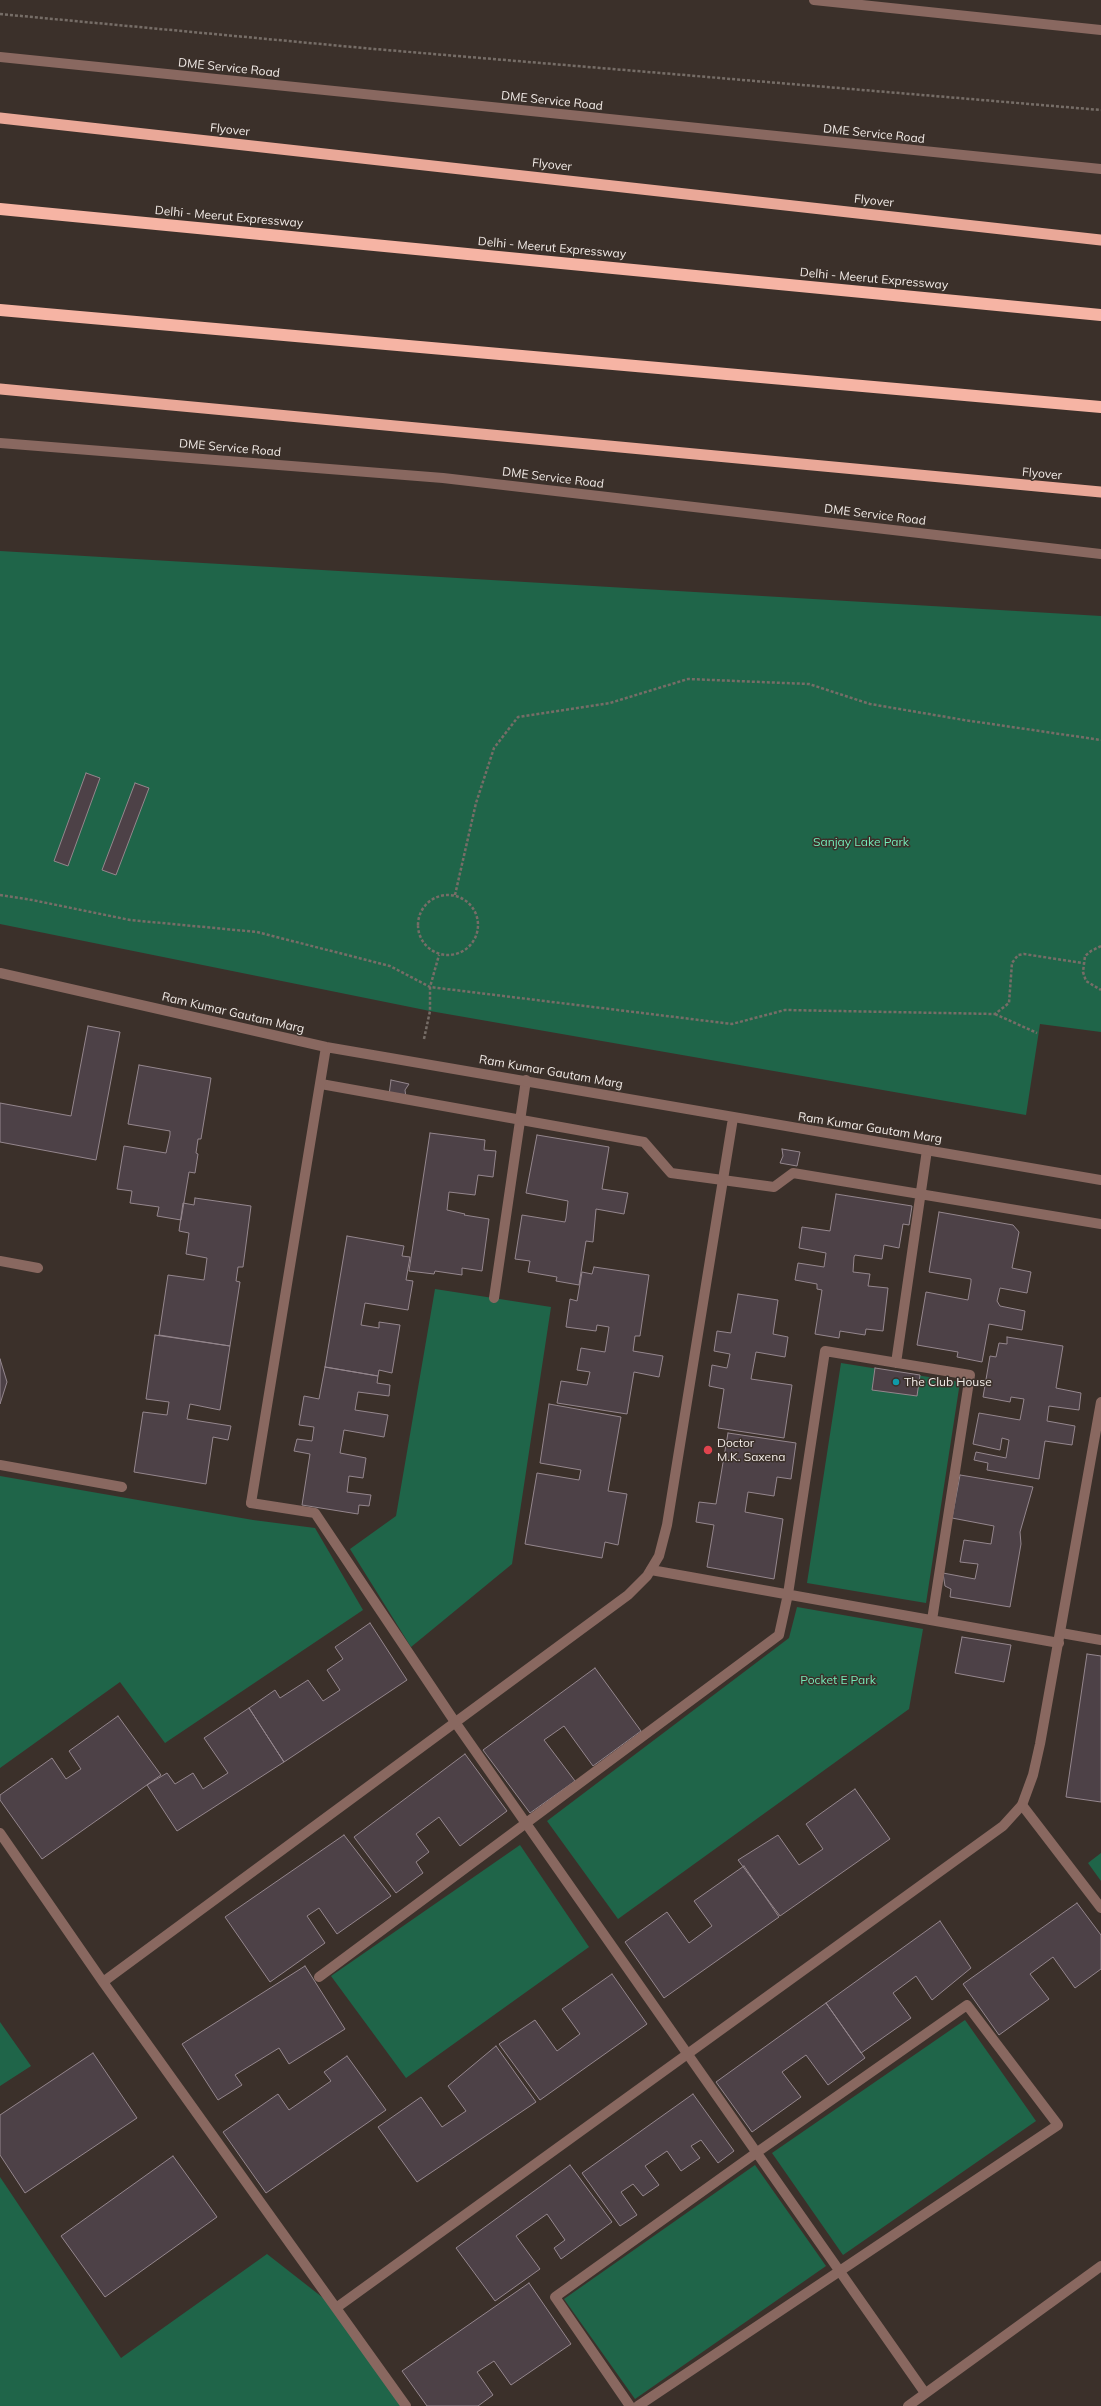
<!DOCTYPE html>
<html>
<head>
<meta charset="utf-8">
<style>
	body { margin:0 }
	canvas { display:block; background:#3b302a }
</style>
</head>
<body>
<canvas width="1101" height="2406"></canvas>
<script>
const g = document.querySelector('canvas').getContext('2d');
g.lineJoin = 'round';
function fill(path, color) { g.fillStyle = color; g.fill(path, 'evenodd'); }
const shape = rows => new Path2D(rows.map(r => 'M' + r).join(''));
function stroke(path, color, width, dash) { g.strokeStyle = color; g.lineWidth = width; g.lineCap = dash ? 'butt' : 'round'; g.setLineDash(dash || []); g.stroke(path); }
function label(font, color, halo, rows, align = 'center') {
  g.font = font + ' Mulish,sans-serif'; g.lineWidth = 3; g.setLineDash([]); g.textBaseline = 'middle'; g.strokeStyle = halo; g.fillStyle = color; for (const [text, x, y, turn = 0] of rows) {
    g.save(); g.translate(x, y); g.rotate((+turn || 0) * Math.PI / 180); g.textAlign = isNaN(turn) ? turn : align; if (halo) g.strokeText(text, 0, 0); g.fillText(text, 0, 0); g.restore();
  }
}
fill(shape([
	[0,551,1101,616,1101,1032,1040,1024,1026,1115,430,1011,0,924],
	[435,1289,551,1307,512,1564,411,1647,350,1549,396,1516],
	[841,1363,960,1382,926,1603,807,1583],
	[0,1476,253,1520,315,1528,363,1610,165,1743,120,1682,0,1768],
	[797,1607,923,1629,909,1709,618,1919,547,1821,789,1638],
	[520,1845,589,1947,406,2078,331,1976],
	[1101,1853,1101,1881,1088,1863],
	[965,2020,1036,2121,843,2255,772,2153],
	[0,2022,31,2066,0,2086],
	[755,2165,826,2266,635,2399,564,2299],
	[0,2177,121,2358,267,2254,336,2308,406,2406,0,2406]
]), '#1f6549');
const building = shape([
	[86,773,100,778,68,866,54,861,86,773],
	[135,783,149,788,116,875,102,870,135,783],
	[88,1026,120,1032,96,1160,0,1142,0,1103,71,1116,88,1026],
	[139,1065,211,1078,201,1139,198,1139,196,1153,198,1154,195,1173,189,1172,181,1220,157,1216,159,1207,130,1203,132,1191,117,1189,124,1146,166,1153,170,1135,170,1131,128,1124,139,1065],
	[391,1080,409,1084,405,1090,406,1098,389,1095,391,1080],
	[430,1133,485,1140,484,1150,496,1151,493,1177,478,1175,475,1195,449,1192,447,1210,465,1214,464,1215,489,1219,482,1271,462,1268,462,1275,435,1271,434,1274,409,1271,430,1133],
	[537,1135,609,1147,602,1189,628,1193,624,1214,596,1209,593,1242,586,1241,579,1285,556,1281,557,1277,528,1272,530,1261,515,1259,522,1215,565,1222,566,1218,568,1201,526,1193,537,1135],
	[782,1149,800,1152,797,1166,780,1163,783,1156,782,1149],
	[836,1194,912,1206,909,1225,903,1224,899,1248,884,1245,882,1259,855,1255,854,1257,853,1272,870,1274,868,1286,888,1288,883,1331,866,1329,865,1335,840,1331,839,1338,815,1334,822,1290,817,1289,817,1284,795,1280,798,1263,824,1267,826,1253,799,1248,802,1227,830,1231,836,1194],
	[195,1198,251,1206,243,1267,238,1267,236,1281,240,1282,230,1346,159,1335,168,1275,204,1280,207,1258,186,1254,189,1233,179,1231,183,1203,194,1205,195,1198],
	[939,1212,1013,1225,1019,1232,1012,1268,1031,1272,1027,1293,1000,1288,997,1301,1000,1306,1025,1311,1022,1330,989,1324,982,1362,957,1357,958,1352,917,1345,926,1292,968,1300,971,1282,971,1279,929,1272,939,1212],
	[347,1236,404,1246,402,1256,410,1257,406,1280,413,1281,408,1310,365,1303,361,1325,379,1328,379,1322,400,1325,392,1373,379,1370,378,1376,325,1367,347,1236],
	[594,1267,649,1275,640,1336,635,1336,633,1351,663,1356,659,1377,634,1372,627,1414,557,1403,561,1381,587,1385,590,1372,577,1370,581,1348,605,1352,609,1327,597,1325,596,1331,566,1327,570,1299,577,1301,582,1272,592,1274,594,1267],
	[738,1294,778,1300,773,1334,788,1337,785,1357,756,1352,751,1379,792,1385,784,1438,718,1428,724,1389,709,1386,712,1365,727,1368,730,1354,714,1351,717,1331,731,1333,738,1294],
	[155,1335,230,1346,220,1410,190,1404,187,1419,231,1426,228,1440,213,1437,206,1484,134,1472,143,1412,167,1415,169,1402,146,1399,155,1335],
	[1007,1337,1063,1346,1056,1388,1081,1393,1079,1410,1049,1406,1047,1421,1075,1426,1072,1445,1045,1441,1039,1479,987,1470,988,1463,974,1460,976,1452,1006,1458,1009,1440,1002,1438,1000,1450,973,1444,979,1413,1020,1420,1024,1399,1011,1397,1010,1402,983,1397,990,1356,996,1357,999,1343,1007,1344,1007,1337],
	[0,1359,7,1382,0,1404,0,1359],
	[325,1367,378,1376,377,1383,390,1385,389,1396,358,1392,355,1410,388,1415,384,1437,344,1430,340,1453,366,1458,363,1478,349,1476,347,1492,371,1495,369,1506,359,1505,358,1514,302,1505,310,1454,294,1451,297,1439,312,1441,314,1427,299,1425,304,1396,319,1399,325,1367],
	[875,1368,920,1375,917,1396,872,1390,875,1368],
	[549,1404,621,1417,608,1491,627,1494,618,1545,605,1542,602,1558,525,1544,537,1473,579,1480,581,1470,540,1463,549,1404],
	[728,1433,796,1443,791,1479,777,1477,774,1496,748,1492,745,1512,783,1519,774,1579,707,1567,714,1525,696,1522,699,1502,716,1504,728,1433],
	[960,1475,1033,1487,1020,1532,1021,1544,1010,1607,950,1597,951,1589,945,1586,943,1573,975,1579,978,1564,960,1562,964,1540,991,1544,994,1526,952,1518,960,1475],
	[370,1623,407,1680,284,1762,249,1708,275,1690,280,1698,308,1680,323,1701,340,1690,327,1670,343,1659,335,1647,370,1623],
	[962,1637,1011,1645,1004,1682,955,1673,962,1637],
	[1087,1654,1101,1656,1101,1802,1066,1797,1087,1654],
	[595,1668,641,1731,593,1766,564,1726,544,1740,575,1781,530,1813,483,1750,595,1668],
	[249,1708,284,1762,177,1831,147,1785,167,1773,175,1784,193,1773,203,1789,228,1773,204,1738,249,1708],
	[118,1716,161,1775,42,1859,0,1800,0,1795,52,1758,66,1779,81,1769,69,1751,118,1716],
	[465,1754,507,1811,460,1846,439,1817,416,1834,429,1852,416,1862,423,1873,396,1893,354,1837,465,1754],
	[855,1789,890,1839,780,1916,738,1860,778,1835,799,1865,823,1849,806,1824,855,1789],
	[344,1835,391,1896,337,1934,319,1908,307,1916,325,1943,270,1982,225,1917,344,1835],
	[744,1866,779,1917,664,1998,625,1942,667,1912,689,1943,712,1926,694,1901,744,1866],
	[1077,1903,1101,1935,1101,1969,1075,1988,1053,1957,1030,1974,1049,1999,999,2035,963,1984,1077,1903],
	[940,1921,971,1968,932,2000,916,1976,893,1993,911,2018,861,2053,826,2003,940,1921],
	[305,1966,345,2029,289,2064,279,2048,235,2075,242,2085,218,2100,182,2044,305,1966],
	[612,1974,647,2024,540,2100,499,2044,535,2020,557,2051,580,2034,562,2009,612,1974],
	[826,2003,865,2058,828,2085,806,2055,782,2072,801,2097,752,2132,716,2082,826,2003],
	[496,2046,536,2102,417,2182,378,2127,421,2097,442,2127,466,2111,448,2086,496,2046],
	[93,2053,137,2118,25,2193,0,2155,0,2115,93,2053],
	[347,2056,386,2110,266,2193,223,2132,278,2094,289,2110,331,2081,324,2072,347,2056],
	[693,2094,734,2151,718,2163,701,2140,691,2146,700,2158,681,2171,667,2151,645,2166,659,2185,643,2196,633,2184,621,2192,637,2215,620,2226,582,2173,693,2094],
	[173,2156,217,2217,105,2297,61,2236,173,2156],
	[570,2165,612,2222,561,2259,554,2248,565,2240,547,2214,516,2236,540,2269,495,2301,456,2248,570,2165],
	[529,2283,571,2344,511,2385,494,2361,477,2372,493,2395,478,2406,427,2406,402,2371,529,2283]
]);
fill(building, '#4d4147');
stroke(building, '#94868d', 1);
stroke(shape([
	[0,14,374,49,1101,110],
	'418 925a30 30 0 1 1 60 0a30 30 0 1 1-60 0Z',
	[0,895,32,900,130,920,257,932,390,966,430,987,732,1024,785,1010,995,1014,1009,1003,1012,963,1018,955,1024,954,1083,963],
	[455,895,476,803,494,748,518,717,610,703,688,679,809,684,870,704,964,720,1101,740],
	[1101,946,1091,951,1085,956,1083,972,1086,981,1101,990],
	[995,1014,1037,1033],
	[424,1039,430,1011,430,987,439,955]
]), '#766d67', 2.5, [3, 2]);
stroke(shape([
	[814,0,1101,30],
	[321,1084,644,1142,671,1173,774,1187,793,1173,1101,1224],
	[0,1261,38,1268],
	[494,1298,526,1080],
	[896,1363,927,1150],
	[0,1465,122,1487],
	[251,1503,315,1513,455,1722,925,2393],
	[651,1570,1059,1643],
	[1061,1633,1101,1640],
	[1022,1805,1101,1908],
	[319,1977,779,1635,788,1594,825,1351,970,1375,932,1620],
	[630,2406,555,2297,756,2153,967,2005,1058,2125,638,2406]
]), '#896860', 10);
stroke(shape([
	[0,973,326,1047,1101,1180],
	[251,1503,326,1047],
	[0,1833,103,1982,406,2406],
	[103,1982,628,1595,647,1576,659,1556,667,1525,733,1118],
	[336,2308,1003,1826,1022,1805,1033,1775,1040,1744,1101,1402],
	[908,2406,1101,2266]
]), '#896860', 10);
stroke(shape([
	[0,57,1101,169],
	[0,443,443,478,1101,554]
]), '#896860', 10);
stroke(shape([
	[0,118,1101,240],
	[0,389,1101,492]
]), '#eaa898', 11);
stroke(shape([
	[0,209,1101,315],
	[0,310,1101,407]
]), '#f6b4a4', 12);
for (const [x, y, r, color] of [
	[896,1382,4,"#0f9aa8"],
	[708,1450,5,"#e0444e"]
]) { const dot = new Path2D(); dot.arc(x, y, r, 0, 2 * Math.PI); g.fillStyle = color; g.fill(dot); stroke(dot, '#3b302a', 1.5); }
label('12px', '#f2ebe7', '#3b302a', [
	["DME Service Road",229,68,6],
	["DME Service Road",552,101,6],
	["Flyover",230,130,6],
	["DME Service Road",874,134,6],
	["Flyover",552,165,6],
	["Flyover",874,201,6],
	["Delhi - Meerut Expressway",229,217,5],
	["Delhi - Meerut Expressway",552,248,5],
	["Delhi - Meerut Expressway",874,279,5],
	["DME Service Road",230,448,5],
	["Flyover",1042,474,5],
	["DME Service Road",553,478,7],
	["DME Service Road",875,515,7],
	["Ram Kumar Gautam Marg",233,1013,13],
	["Ram Kumar Gautam Marg",551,1072,10],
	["Ram Kumar Gautam Marg",870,1128,9]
]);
label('12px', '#74ebb8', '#3b302a', [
	["Sanjay Lake Park",861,842],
	["Pocket E Park",838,1680]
]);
label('12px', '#f2ebe7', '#3b302a', [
	["The Club House",904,1382],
	["Doctor",717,1443],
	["M.K. Saxena",717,1457]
], 'left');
</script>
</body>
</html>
